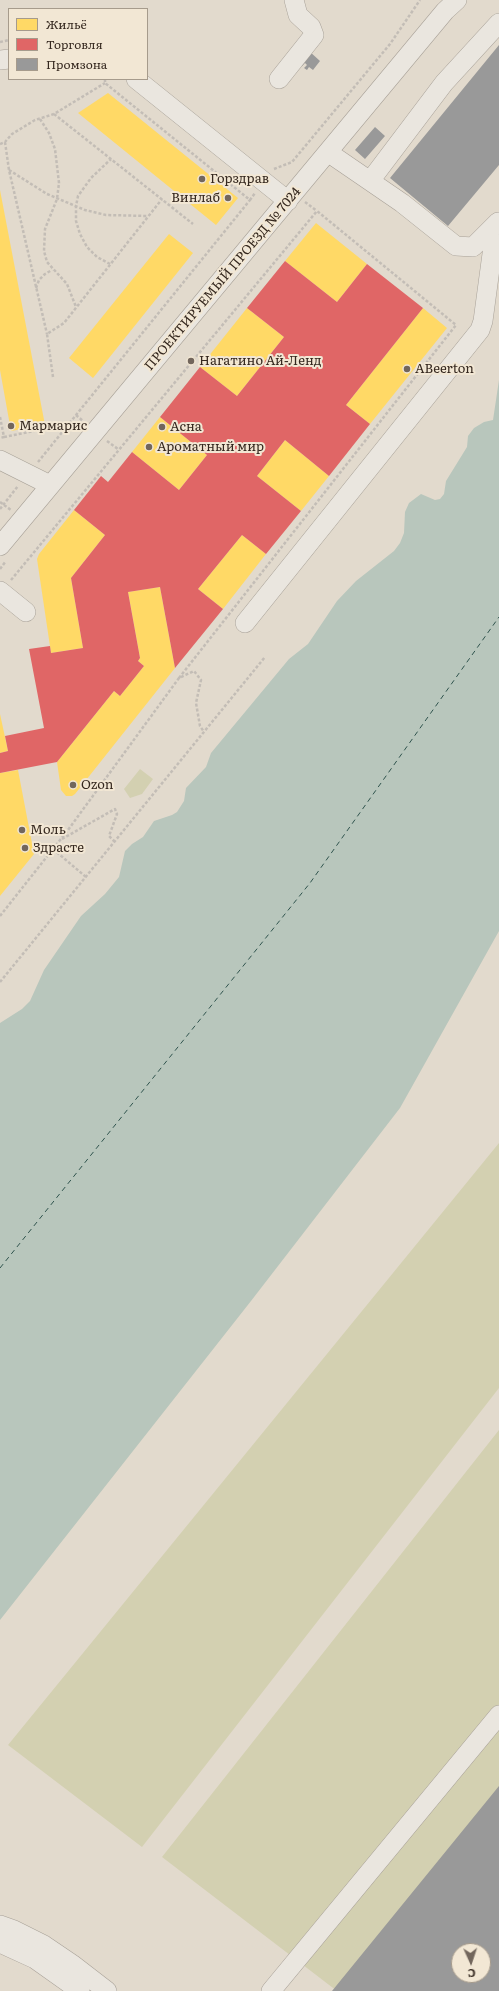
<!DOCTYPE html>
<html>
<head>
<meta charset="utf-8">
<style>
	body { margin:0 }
	#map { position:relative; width:499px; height:1991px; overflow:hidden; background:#e2dacd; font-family:Literata,serif }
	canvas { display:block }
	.legend { position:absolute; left:8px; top:8px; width:140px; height:72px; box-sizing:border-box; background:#f2e7d4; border:1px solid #a69b8c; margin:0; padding:5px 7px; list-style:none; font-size:12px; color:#35281f }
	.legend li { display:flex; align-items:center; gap:8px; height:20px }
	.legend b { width:20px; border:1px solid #a69b8c }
	.north { position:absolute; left:451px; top:1943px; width:40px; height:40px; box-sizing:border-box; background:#f2e7d4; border:1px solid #a69b8c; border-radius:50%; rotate:177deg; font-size:11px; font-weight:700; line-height:16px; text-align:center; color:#35281f }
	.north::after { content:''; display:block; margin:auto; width:14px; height:18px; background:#72665c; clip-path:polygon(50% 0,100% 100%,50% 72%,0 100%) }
</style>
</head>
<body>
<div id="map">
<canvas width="499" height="1991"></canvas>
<ul class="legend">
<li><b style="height:11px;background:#ffd966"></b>Жильё</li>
<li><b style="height:11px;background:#e06666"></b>Торговля</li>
<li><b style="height:11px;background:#999"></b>Промзона</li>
</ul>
<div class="north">С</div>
</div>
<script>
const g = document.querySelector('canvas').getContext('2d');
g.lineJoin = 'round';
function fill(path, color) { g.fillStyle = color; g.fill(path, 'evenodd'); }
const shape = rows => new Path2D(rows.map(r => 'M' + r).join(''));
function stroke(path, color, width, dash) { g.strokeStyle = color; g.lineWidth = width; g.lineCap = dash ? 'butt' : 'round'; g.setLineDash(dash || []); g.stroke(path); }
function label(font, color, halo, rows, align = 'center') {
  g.font = font + ' Literata,serif'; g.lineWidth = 4; g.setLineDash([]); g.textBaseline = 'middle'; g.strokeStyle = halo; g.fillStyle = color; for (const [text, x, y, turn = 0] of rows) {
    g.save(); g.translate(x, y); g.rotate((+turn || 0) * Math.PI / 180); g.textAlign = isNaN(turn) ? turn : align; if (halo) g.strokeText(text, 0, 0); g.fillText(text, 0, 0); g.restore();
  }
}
fill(shape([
	[140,769,153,779,142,794,130,798,124,789],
	[499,1143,499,1388,142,1847,8,1745],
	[499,1430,499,1991,337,1991,162,1857],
	[459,1951,483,1951,483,1975,459,1975]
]), '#d3d0b1');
fill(shape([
	[499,380,499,931,400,1108,251,1301,0,1620,0,1023,22,1009,30,1001,44,970,81,916,105,894,119,877,125,851,132,844,143,837,154,821,172,815,177,812,184,801,186,788,206,767,211,753,289,659,308,644,337,601,356,581,394,551,400,543,404,533,405,512,409,503,421,494,435,500,440,499,444,494,446,481,467,447,468,436,474,428,484,422,493,420]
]), '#b8c6bc');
fill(shape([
	[108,93,238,198,216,225,78,113],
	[0,190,45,425,11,431,0,370],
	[316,223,367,264,337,302,285,261],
	[169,234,193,253,93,378,69,358],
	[247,308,284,337,237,396,200,367],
	[423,308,447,328,370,424,346,405],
	[160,417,207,455,179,490,132,452],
	[285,440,329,476,301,511,257,476],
	[74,510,105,535,71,578,83,648,51,653,37,559,39,554],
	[242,535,266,554,223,609,198,589],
	[160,587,175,668,75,794,72,796,66,796,61,790,57,762,114,691,120,696,144,666,138,661,140,658,128,592],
	[0,714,8,751,0,753],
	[18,770,34,854,0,896,0,773]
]), '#ffd966');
fill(shape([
	[285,261,337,302,367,264,423,308,346,405,370,424,329,476,285,440,257,476,301,511,266,554,242,535,198,589,223,609,175,668,160,587,128,592,140,658,138,661,144,666,120,696,114,691,57,762,0,773,0,753,8,751,5,736,44,728,29,649,50,646,51,653,83,648,71,578,105,535,74,510,101,476,108,482,132,452,179,490,207,455,160,417,200,367,237,396,284,337,247,308]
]), '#e06666');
fill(shape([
	[499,45,499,165,448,226,390,178],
	[309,51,320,61,313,70,309,67,307,70,304,68,307,65,305,63,302,66,299,64],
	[375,127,385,136,365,159,355,150],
	[499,1786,499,1991,332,1991],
	[459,1951,483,1951,483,1975,459,1975]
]), '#999');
stroke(shape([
	[0,1268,310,883,499,617]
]), '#30544e', 1, [5, 4]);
const minor = shape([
	[0,60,9,59],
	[136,79,288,201],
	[279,79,314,35,311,27,298,15,294,0],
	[329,153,402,203,456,246,473,247,498,222],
	[370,181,444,83,499,23],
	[0,460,50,485],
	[0,546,445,11,457,0],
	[0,591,26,612],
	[245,623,480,330,483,321,496,224],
	[0,1925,14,1930,44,1945,72,1964,107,1991],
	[0,1943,35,1959,80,1991],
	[271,1991,499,1715]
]);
stroke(minor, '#a7a097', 20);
stroke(shape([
	[0,42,9,40],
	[105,79,105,83,250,200,255,193],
	[54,114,193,224],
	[40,119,49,133,55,149,59,183,57,199,45,229,44,251,47,262,67,284,76,307],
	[5,142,9,170,47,334],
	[0,144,5,142,12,134,35,120,54,114,105,83],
	[274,169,292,162,390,44,420,0],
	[9,170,47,194,85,210,106,215,147,216],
	[305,202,317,211],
	[110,264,97,257,87,247,80,234,76,221,76,206,78,196,91,178,111,159],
	[36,288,39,280,45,274,52,270],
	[53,377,47,334,64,323,162,199],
	[76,415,83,421],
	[0,417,4,437,0,438],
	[4,437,68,424],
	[107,441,118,449],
	[38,462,250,200],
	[0,502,11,510],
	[0,509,18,486],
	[0,569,6,561],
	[11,580,317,211,456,325,179,678],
	[62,839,115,809,117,814,109,836,115,842],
	[53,849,86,877],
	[0,916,68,830,179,678,194,671,201,680,196,703,200,726,204,732],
	[0,982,265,657]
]), '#c3bdb6', 2.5, [3, 2]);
stroke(minor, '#eae6df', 19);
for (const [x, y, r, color] of [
	[202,179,4,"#72665c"],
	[228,198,4,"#72665c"],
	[191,361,4,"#72665c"],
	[407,369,4,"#72665c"],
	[11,426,4,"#72665c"],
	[162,427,4,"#72665c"],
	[149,447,4,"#72665c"],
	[73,785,4,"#72665c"],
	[22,830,4,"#72665c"],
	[25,848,4,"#72665c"]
]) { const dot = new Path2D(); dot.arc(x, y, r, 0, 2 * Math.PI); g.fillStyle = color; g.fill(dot); stroke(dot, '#f2e7d4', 1.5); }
label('13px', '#35281f', '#f2e7d4', [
	["Горздрав",210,179],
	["Винлаб",220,198,"right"],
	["Нагатино Ай-Ленд",199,361],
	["ABeerton",415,369],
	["Мармарис",19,426],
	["Асна",170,427],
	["Ароматный мир",157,447],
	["Ozon",81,785],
	["Моль",30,830],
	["Здрасте",33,848]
], 'left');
label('13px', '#35281f', '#f2e7d4', [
	["ПРОЕКТИРУЕМЫЙ ПРОЕЗД № 7024",223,279,-50]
]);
</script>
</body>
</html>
